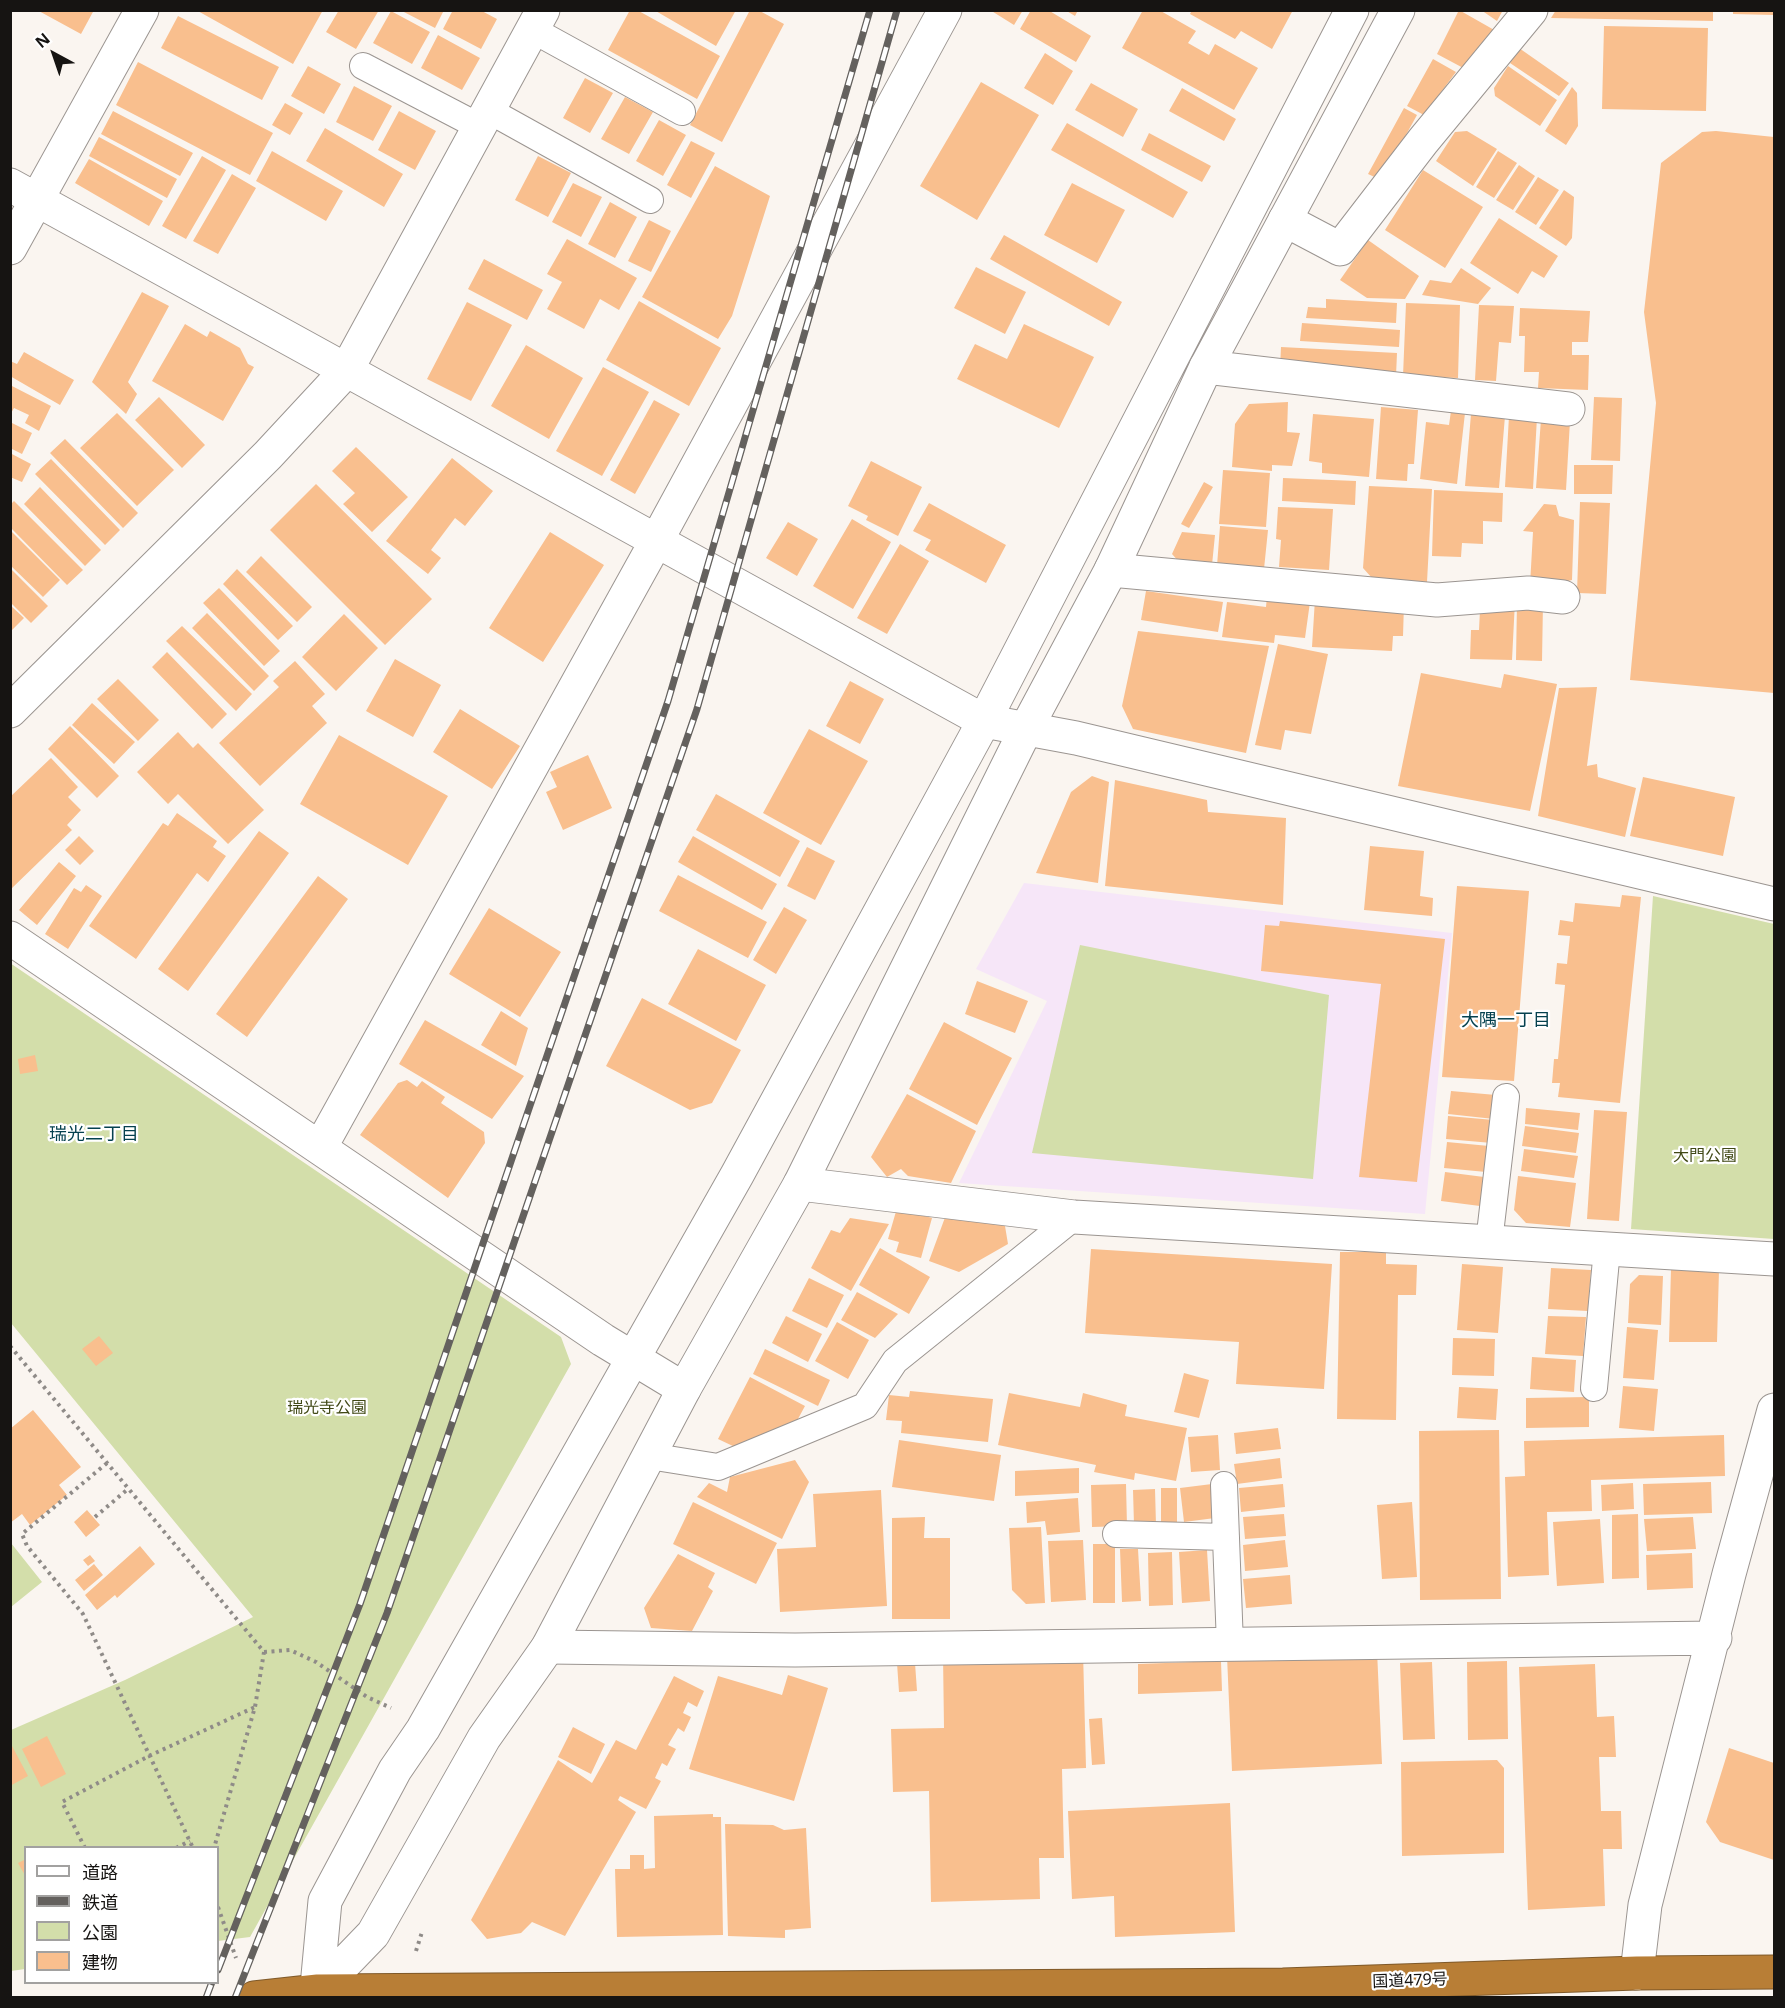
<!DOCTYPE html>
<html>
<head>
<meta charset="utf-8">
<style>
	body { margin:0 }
	#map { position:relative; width:1785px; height:2008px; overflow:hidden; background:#faf5f0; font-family:"Noto Sans","Noto Sans JP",sans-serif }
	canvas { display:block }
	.frame { position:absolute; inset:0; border:12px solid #161412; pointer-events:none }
	.legend { position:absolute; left:24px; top:1846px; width:195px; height:138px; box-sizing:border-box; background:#fff; border:2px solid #a2a1a0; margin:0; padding:8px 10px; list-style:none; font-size:18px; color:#161412 }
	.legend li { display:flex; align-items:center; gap:12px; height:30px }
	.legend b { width:30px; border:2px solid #a2a1a0 }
	.north { position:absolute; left:24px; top:24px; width:60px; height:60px; -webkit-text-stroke:4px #fff; paint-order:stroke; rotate:320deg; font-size:16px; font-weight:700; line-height:24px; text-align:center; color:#161412 }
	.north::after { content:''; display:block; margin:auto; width:21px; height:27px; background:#161412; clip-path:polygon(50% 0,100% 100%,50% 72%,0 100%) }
</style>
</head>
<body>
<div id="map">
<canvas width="1785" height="2008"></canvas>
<div class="frame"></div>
<ul class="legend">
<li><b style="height:8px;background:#fff"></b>道路</li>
<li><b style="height:8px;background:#64615e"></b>鉄道</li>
<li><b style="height:16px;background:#d3deaa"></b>公園</li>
<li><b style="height:16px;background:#f9bf8e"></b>建物</li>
</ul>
<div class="north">N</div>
</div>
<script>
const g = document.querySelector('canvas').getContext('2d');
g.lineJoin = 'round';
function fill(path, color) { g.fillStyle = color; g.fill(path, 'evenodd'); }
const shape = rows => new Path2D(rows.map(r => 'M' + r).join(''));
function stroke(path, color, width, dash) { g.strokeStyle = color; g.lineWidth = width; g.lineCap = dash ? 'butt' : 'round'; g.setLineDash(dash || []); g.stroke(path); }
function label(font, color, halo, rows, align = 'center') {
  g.font = font + ' "Noto Sans","Noto Sans JP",sans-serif'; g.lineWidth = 4.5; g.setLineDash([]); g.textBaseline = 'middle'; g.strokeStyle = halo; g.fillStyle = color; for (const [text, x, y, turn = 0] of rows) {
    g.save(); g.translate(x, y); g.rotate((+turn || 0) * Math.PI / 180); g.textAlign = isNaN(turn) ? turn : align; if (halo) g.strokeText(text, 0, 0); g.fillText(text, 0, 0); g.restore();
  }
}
fill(shape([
	[1024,883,1452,933,1425,1214,959,1183,1047,1001,976,969]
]), '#f6e6f8');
fill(shape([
	[1653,896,1774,924,1774,1239,1631,1229],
	[1080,945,1329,995,1313,1179,1032,1153],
	[10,963,561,1337,571,1364,250,1937,218,1941,218,1848,26,1848,25,1969,11,1971,11,1730,125,1680,253,1617,11,1323],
	[11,1543,42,1582,11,1607,10,1543]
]), '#d3deaa');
fill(shape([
	[37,10,94,10,81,34],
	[196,10,323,10,293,64],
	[339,10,379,10,356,49,326,32],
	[400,10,444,10,435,28],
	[453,10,480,10,497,19,481,49,443,29],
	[630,10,637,10,720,56,697,99,608,50],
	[654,10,736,10,716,46],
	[750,10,758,10,784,24,722,142,690,125],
	[990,10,1023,10,1014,25],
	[1031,10,1048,10,1091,36,1076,62,1020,29],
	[1065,10,1078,10,1075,16],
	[1143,10,1159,10,1196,31,1188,43,1209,55,1215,44,1258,68,1234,110,1122,48],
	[1192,10,1293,10,1272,49,1241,31,1235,39,1190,14],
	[1459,10,1496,31,1467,70,1437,54],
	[1481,10,1503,10,1497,21],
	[1556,10,1713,10,1713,21,1551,18],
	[1733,10,1774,10,1774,15,1733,14],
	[391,11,430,32,412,64,373,43],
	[178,16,279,67,262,100,161,48],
	[1604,26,1708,28,1706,111,1602,109],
	[438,35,480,58,462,90,421,68],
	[1519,48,1569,83,1559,96,1510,63],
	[1045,53,1073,71,1053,105,1024,88],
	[1433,59,1456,72,1424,115,1407,106],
	[138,62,273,133,250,175,116,105],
	[308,66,341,84,324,114,291,96],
	[1508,66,1557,100,1540,126,1495,96,1494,88],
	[585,78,613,93,590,133,563,118],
	[981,82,1039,115,977,220,920,186],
	[1091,83,1138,109,1123,137,1075,110],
	[354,86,392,106,373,141,336,122],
	[1572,87,1577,93,1578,126,1566,145,1545,131],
	[1182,88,1236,119,1224,141,1169,111],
	[625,97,653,112,629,154,601,139],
	[285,103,303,113,290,135,272,125],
	[1404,108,1417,115,1381,180,1368,174],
	[113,111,193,153,180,176,101,134],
	[399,111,436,131,415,170,378,150],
	[659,120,686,135,663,176,636,161],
	[1067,123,1188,192,1173,218,1051,150],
	[325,128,403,174,384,207,306,161],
	[1467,131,1497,149,1473,186,1436,161,1455,132],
	[1716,131,1774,137,1774,693,1630,680,1656,403,1644,312,1661,163,1702,132],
	[1149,133,1211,166,1202,182,1141,150],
	[99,137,177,179,167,198,89,156],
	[691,141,715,153,691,198,667,185],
	[272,151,343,191,326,221,256,181],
	[1498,151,1517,163,1494,198,1476,187],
	[202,156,226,170,186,239,162,226],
	[538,156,571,173,548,217,515,200],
	[89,159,163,201,149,226,75,183],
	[1519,165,1535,176,1513,210,1496,200],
	[715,166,770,196,732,316,718,339,642,297],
	[1423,170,1483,207,1445,268,1385,230],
	[232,174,256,188,218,254,193,241],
	[1538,177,1559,190,1536,225,1515,212],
	[573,183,602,197,581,237,552,222],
	[1072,183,1125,210,1097,263,1044,235],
	[1564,190,1574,197,1572,238,1566,246,1539,228],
	[610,202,637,217,615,258,588,244],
	[1499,218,1558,256,1544,278,1532,271,1518,294,1470,263],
	[649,220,671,231,651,272,628,261],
	[1004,235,1122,302,1109,326,990,259],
	[567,239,637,278,619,310,600,299,584,329,547,309,562,282,547,274],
	[1368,240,1419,276,1405,299,1367,298,1340,280],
	[484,259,543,290,527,320,468,289],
	[976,267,1026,292,1005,334,954,308],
	[1461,268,1491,288,1478,304,1422,295,1430,280,1451,283],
	[142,292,169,306,128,382,137,394,126,414,92,382],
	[1326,299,1397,303,1396,323,1306,318,1308,307,1326,308],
	[639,301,721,348,689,406,606,360],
	[467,302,512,325,471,401,427,379],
	[1406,303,1460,305,1458,378,1403,376],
	[1479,305,1514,306,1511,343,1499,342,1496,381,1475,380],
	[1520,308,1590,311,1588,342,1572,342,1572,355,1589,355,1588,390,1538,388,1539,372,1524,372,1525,336,1519,336],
	[1302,323,1400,330,1399,347,1300,341],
	[185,324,207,337,210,331,240,348,248,364,254,367,223,421,152,381],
	[1024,324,1094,357,1059,428,957,379,975,344,1007,359],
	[526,345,583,378,549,439,491,406],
	[1281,347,1397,353,1396,376,1280,369],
	[24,352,74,380,60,405,10,376,10,361,17,364],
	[603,367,649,392,602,476,556,451],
	[10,385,51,406,39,431,25,423,29,415,14,408,10,415],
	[159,397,205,445,182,468,135,420],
	[1594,397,1622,398,1620,461,1591,460],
	[654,400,680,414,635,494,610,480],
	[1288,402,1287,432,1300,433,1292,466,1272,465,1272,471,1232,467,1235,424,1249,404],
	[1381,407,1418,410,1414,464,1408,464,1407,481,1376,479],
	[1451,411,1465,413,1457,484,1420,479,1426,422,1449,425],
	[117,413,174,470,137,506,80,448],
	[1313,414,1374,419,1369,477,1322,473,1322,463,1309,461],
	[1471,414,1505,416,1499,488,1465,486],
	[1509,416,1537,417,1533,489,1505,487],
	[1541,419,1570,421,1566,490,1536,488],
	[10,422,32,433,22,454,10,448],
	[65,439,138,513,123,528,50,453],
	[356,447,408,497,372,532,343,504,355,493,332,471],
	[10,453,31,464,22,482,10,477],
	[452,458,493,491,465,526,455,518,431,550,441,558,428,574,386,541],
	[51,459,120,530,105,545,35,474],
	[871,461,922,487,898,536,866,520,868,516,848,506],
	[1574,465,1613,465,1612,494,1574,494],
	[1223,470,1270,473,1266,527,1219,524],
	[1283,478,1356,481,1355,505,1282,501],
	[1204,482,1213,487,1189,528,1181,524],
	[316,484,432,599,385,645,270,530],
	[1369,486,1432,489,1427,582,1372,578,1363,568],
	[40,487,101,550,85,566,24,504],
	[1434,490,1503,493,1502,522,1483,521,1483,544,1462,543,1461,557,1432,556],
	[14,501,83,570,67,585,10,527,10,505],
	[1580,502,1610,503,1606,594,1577,593],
	[929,503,1006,545,986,583,925,550,931,540,913,531],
	[1544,504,1556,505,1559,516,1574,520,1572,580,1568,581,1566,589,1530,585,1533,532,1523,531],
	[1278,507,1333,509,1329,570,1279,567,1281,540,1276,539],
	[852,519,891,542,853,609,813,586],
	[788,522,818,539,797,576,766,558],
	[1220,526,1268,530,1264,569,1217,566],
	[10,530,60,580,43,597,10,565],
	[550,532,604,565,543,662,489,628],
	[1182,532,1215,535,1212,565,1180,563,1172,554],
	[900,544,929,561,887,634,857,618],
	[261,556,312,607,297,622,246,572],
	[10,568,48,606,31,623,10,602],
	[237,569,293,626,278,640,223,584],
	[219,588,280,651,264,666,203,603],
	[1146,591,1223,602,1218,632,1141,620],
	[1267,596,1310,602,1305,638,1275,635,1274,643,1222,637,1227,602,1266,607],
	[1315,599,1404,604,1403,636,1393,636,1392,651,1312,647],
	[1515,601,1512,660,1470,659,1471,630,1479,630,1480,610],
	[1517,602,1543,602,1542,661,1516,660],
	[10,605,24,618,10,632],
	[207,613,269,676,254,691,192,628],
	[344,614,378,648,336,691,302,657],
	[182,626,252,694,236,711,166,641],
	[1138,631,1269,646,1246,753,1133,729,1122,706],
	[1278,644,1328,654,1311,734,1285,730,1281,750,1255,745],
	[167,652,227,714,212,729,152,667],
	[395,659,441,685,413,737,366,711],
	[295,661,325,694,312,706,327,723,260,786,219,743,279,687,273,681],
	[1421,673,1501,688,1504,674,1557,684,1530,811,1398,786],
	[118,679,159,720,138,741,97,699],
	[850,681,884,699,860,744,826,726],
	[1597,687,1587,766,1597,764,1598,777,1636,788,1625,837,1538,816,1559,688],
	[92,703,135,742,114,764,72,725],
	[460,709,520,746,492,789,433,752],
	[70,726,119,776,97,798,48,749],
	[809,729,868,761,821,845,763,813],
	[178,732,193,748,198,743,264,810,228,844,178,794,168,804,137,772],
	[339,735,448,796,408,865,300,804],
	[588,755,612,808,563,830,546,792,557,787,550,772],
	[51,758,78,787,68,797,81,810,67,825,72,830,10,890,10,797],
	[1092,776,1109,782,1098,883,1036,873,1071,792],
	[1643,777,1735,797,1723,856,1630,836],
	[1115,780,1207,800,1208,812,1286,818,1283,905,1105,886],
	[716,794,800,841,780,877,696,830],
	[177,813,217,841,213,847,226,856,208,882,197,873,136,959,89,926,163,823,168,826],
	[259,831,289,853,188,991,158,969],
	[79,836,94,851,80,865,65,850],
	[693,836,777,884,762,910,678,862],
	[1370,846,1424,851,1420,896,1433,898,1432,916,1364,910],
	[807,847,835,861,815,900,787,886],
	[59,862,76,876,37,925,19,910],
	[678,875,767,922,748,958,659,911],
	[318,876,348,899,247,1037,216,1014],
	[86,885,102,896,68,949,45,934,74,888,81,892],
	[1457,886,1529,891,1514,1081,1442,1077],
	[1622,895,1641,897,1620,1103,1558,1097,1560,1083,1552,1083,1554,1059,1558,1059,1565,985,1555,984,1557,963,1567,964,1570,936,1558,935,1560,920,1573,922,1575,903,1620,907],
	[784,907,807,920,776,974,753,960],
	[489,908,561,952,520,1017,449,974],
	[1280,921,1445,939,1417,1182,1359,1177,1381,984,1261,971,1265,925,1279,926],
	[698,949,766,985,736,1041,668,1004],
	[977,981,1028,1001,1015,1033,965,1014],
	[642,998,741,1050,712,1103,690,1110,606,1066],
	[501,1011,528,1028,516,1066,481,1045],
	[425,1020,524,1076,492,1119,399,1064],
	[944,1022,1012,1058,977,1125,909,1089],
	[35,1055,38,1071,20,1074,18,1059],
	[407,1080,417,1087,422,1081,445,1097,441,1103,484,1132,485,1143,448,1198,360,1135,398,1083],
	[1451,1091,1496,1095,1494,1119,1448,1114],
	[907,1094,976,1131,951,1183,908,1176,901,1169,887,1177,871,1157],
	[1526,1108,1580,1113,1578,1130,1525,1124],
	[1594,1110,1627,1112,1619,1221,1587,1219],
	[1448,1116,1494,1120,1492,1143,1446,1139],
	[1525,1126,1579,1133,1576,1153,1522,1146],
	[1447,1142,1489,1146,1486,1172,1444,1168],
	[1524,1149,1578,1156,1574,1178,1521,1171],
	[1445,1172,1484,1177,1480,1206,1441,1201],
	[1518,1176,1576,1183,1570,1227,1526,1223,1514,1210],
	[897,1208,932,1218,921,1258,896,1252,899,1242,888,1239],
	[947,1212,1004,1220,1008,1244,959,1272,929,1261],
	[850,1218,889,1224,851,1291,811,1268,831,1230,840,1233],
	[880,1248,930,1277,909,1314,859,1285],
	[1091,1249,1332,1264,1324,1389,1236,1384,1239,1342,1085,1333],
	[1340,1252,1386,1252,1386,1264,1417,1265,1416,1295,1398,1295,1396,1420,1337,1419],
	[1462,1264,1503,1267,1498,1333,1457,1330],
	[1551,1268,1591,1270,1588,1311,1548,1309],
	[1671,1269,1719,1270,1717,1342,1669,1342],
	[1639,1275,1663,1276,1661,1325,1628,1323,1630,1284],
	[809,1278,844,1295,827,1328,792,1311],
	[857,1292,898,1314,875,1338,841,1320],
	[786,1316,822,1334,808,1362,772,1343],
	[1548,1316,1586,1317,1583,1356,1545,1354],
	[837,1322,869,1340,848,1379,815,1361],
	[1627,1327,1658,1330,1654,1380,1623,1378],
	[99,1336,113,1353,96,1366,82,1349],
	[1453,1338,1495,1339,1494,1376,1452,1375],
	[765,1349,830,1380,818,1406,753,1374],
	[1532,1357,1576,1360,1574,1392,1530,1389],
	[1184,1373,1209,1380,1199,1418,1174,1412],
	[750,1377,805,1406,793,1428,735,1447,718,1439],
	[1623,1386,1658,1389,1654,1431,1619,1428],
	[1459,1387,1498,1389,1496,1420,1457,1418],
	[910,1391,993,1399,988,1442,901,1433,902,1421,886,1420,889,1395,909,1397],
	[1009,1393,1080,1407,1083,1393,1127,1405,1125,1416,1187,1428,1176,1481,1135,1473,1134,1480,1094,1472,1096,1465,998,1445],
	[1589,1397,1589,1427,1526,1428,1526,1398],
	[33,1410,81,1467,59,1485,67,1495,30,1525,22,1514,10,1523,10,1429],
	[1278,1428,1281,1449,1236,1454,1234,1433],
	[1499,1430,1501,1599,1420,1600,1419,1431],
	[1218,1435,1220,1470,1191,1472,1188,1437],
	[1724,1435,1725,1476,1591,1480,1592,1511,1547,1512,1549,1575,1508,1577,1505,1477,1525,1476,1524,1441],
	[899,1440,1001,1455,994,1501,892,1487],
	[1280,1458,1282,1478,1237,1484,1234,1464],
	[795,1460,809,1482,782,1539,697,1497,709,1483,727,1492,730,1477],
	[1079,1468,1079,1493,1015,1496,1015,1471],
	[1711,1482,1712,1513,1644,1515,1643,1484],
	[1633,1483,1634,1509,1602,1511,1601,1485],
	[1126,1484,1127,1526,1092,1527,1091,1485],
	[1212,1484,1215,1518,1184,1522,1180,1488],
	[1283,1484,1285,1507,1241,1512,1239,1488],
	[1161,1488,1177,1488,1177,1524,1161,1524],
	[1155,1489,1156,1525,1134,1525,1133,1490],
	[881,1490,887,1606,780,1612,777,1549,816,1547,813,1494],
	[1078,1498,1080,1532,1047,1535,1045,1521,1027,1523,1026,1502],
	[693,1502,777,1543,756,1584,673,1544],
	[1412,1502,1417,1577,1382,1579,1377,1505],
	[87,1510,100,1525,86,1537,74,1522],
	[1284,1514,1286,1536,1245,1539,1243,1517],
	[1638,1514,1639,1578,1612,1579,1612,1515],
	[925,1517,924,1538,950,1538,950,1619,892,1619,892,1518],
	[1693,1517,1696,1549,1647,1551,1644,1519],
	[1600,1519,1604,1583,1557,1586,1553,1522],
	[1041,1527,1045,1603,1026,1604,1012,1590,1009,1528],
	[1083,1540,1086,1600,1051,1602,1048,1541],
	[1285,1540,1288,1567,1245,1571,1243,1545],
	[1093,1544,1115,1544,1115,1603,1093,1603],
	[140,1546,155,1564,117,1598,115,1595,97,1610,85,1595],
	[1120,1549,1138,1549,1141,1601,1122,1602],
	[1207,1550,1210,1601,1182,1603,1179,1552],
	[1172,1552,1173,1605,1149,1606,1148,1553],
	[1692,1553,1693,1588,1647,1590,1646,1555],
	[678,1554,715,1573,708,1587,713,1591,692,1631,651,1628,644,1608],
	[90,1555,95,1561,88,1566,83,1560],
	[94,1564,103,1575,84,1591,75,1580],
	[1290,1575,1292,1604,1246,1608,1243,1579],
	[1377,1650,1382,1764,1232,1771,1227,1656],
	[1083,1651,1086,1768,1062,1769,1064,1858,1039,1858,1040,1899,931,1902,929,1791,893,1792,891,1729,944,1728,943,1655],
	[1221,1661,1222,1691,1138,1694,1138,1664],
	[1507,1661,1508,1739,1468,1740,1467,1662],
	[1432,1662,1435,1739,1403,1740,1400,1663],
	[897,1663,915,1663,917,1691,899,1692],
	[1595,1664,1597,1717,1614,1716,1616,1757,1599,1757,1601,1811,1621,1811,1622,1849,1603,1849,1605,1906,1528,1910,1519,1667],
	[788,1675,828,1688,794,1801,689,1769,718,1676,782,1695],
	[674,1676,704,1691,697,1707,688,1702,683,1713,691,1717,684,1732,678,1728,668,1745,676,1749,667,1766,662,1763,655,1778,661,1781,646,1809,620,1796,618,1800,636,1812,565,1936,532,1922,521,1933,487,1939,471,1920,558,1760,592,1783,616,1740,636,1750],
	[1102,1718,1105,1764,1092,1765,1089,1719],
	[573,1727,605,1744,591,1774,558,1757],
	[47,1736,66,1774,41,1787,22,1749],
	[12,1746,28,1776,10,1786,10,1747],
	[1729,1748,1774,1763,1774,1860,1720,1842,1706,1822],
	[1497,1760,1504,1768,1504,1853,1402,1856,1401,1762],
	[1230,1803,1235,1932,1115,1937,1114,1896,1072,1899,1068,1811],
	[713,1814,713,1817,721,1817,723,1935,617,1937,615,1869,630,1869,630,1855,644,1855,644,1869,655,1868,654,1816],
	[725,1824,773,1825,784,1830,806,1828,811,1928,785,1930,785,1938,728,1936],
	[26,1859,26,1877,18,1863]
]), '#f9bf8e');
const lane = shape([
	[533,30,682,112],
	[363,66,480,127],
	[488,110,650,200],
	[1489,1242,1506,1097],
	[1594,1388,1607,1249],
	[649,1456,718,1467,865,1406,895,1361,1074,1217],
	[1224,1485,1230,1645],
	[1116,1534,1226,1537]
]);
const street = shape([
	[10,185,984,721,1076,738,1774,904],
	[1285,220,1340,249,1423,141,1531,10],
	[10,248,142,10],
	[1206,367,1568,409],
	[1111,570,1437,600,1528,593,1563,597],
	[10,938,603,1340,684,1389],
	[320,1148,658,538,945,10],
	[800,1184,1074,1217,1774,1259],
	[548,1647,795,1650,1715,1638],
	[1637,1973,1645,1905,1729,1574,1774,1410]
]);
const secondary = shape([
	[10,711,268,455,346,371,543,10],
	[318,1991,373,1934,484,1738,548,1647,684,1389,800,1184,1027,727,1111,570,1206,367,1398,10],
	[316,1997,325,1901,395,1770,423,1729,737,1175,984,721,1352,10]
]);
const highway = shape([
	[254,1998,318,1991,1283,1985,1637,1973,1774,1972]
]);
stroke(lane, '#9b9591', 28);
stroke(street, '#9b9591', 35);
stroke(secondary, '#9b9591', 35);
stroke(highway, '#7f5929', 35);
stroke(shape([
	[10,1346,264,1652,255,1707,214,1848],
	[107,1463,22,1534,27,1546,83,1614,193,1848],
	[95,1517,128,1489],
	[264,1652,290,1650,316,1662,367,1697,391,1708],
	[85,1848,62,1802,149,1756,255,1707],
	[176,1848,190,1841],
	[218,1907,236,1958],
	[25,1921,26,1921],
	[416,1951,422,1932]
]), '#8f8b88', 4, [3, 4.5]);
stroke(lane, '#fff', 26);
stroke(street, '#fff', 33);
stroke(secondary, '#fff', 33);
stroke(highway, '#b87e36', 33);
const rail = shape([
	[218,1970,360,1604,668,701,870,10],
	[206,1998,212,1982],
	[235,1998,387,1613,697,709,897,10]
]);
stroke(rail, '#64615e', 7);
stroke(rail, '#fff', 4.5, [14]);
label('16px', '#414916', '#fff', [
	["大門公園",1705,1156],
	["瑞光寺公園",327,1408]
]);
label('16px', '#161412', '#fff', [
	["国道479号",1410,1981,-2]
]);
label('18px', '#05414f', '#fff', [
	["大隅一丁目",1506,1021],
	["瑞光二丁目",94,1135]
]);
</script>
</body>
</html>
